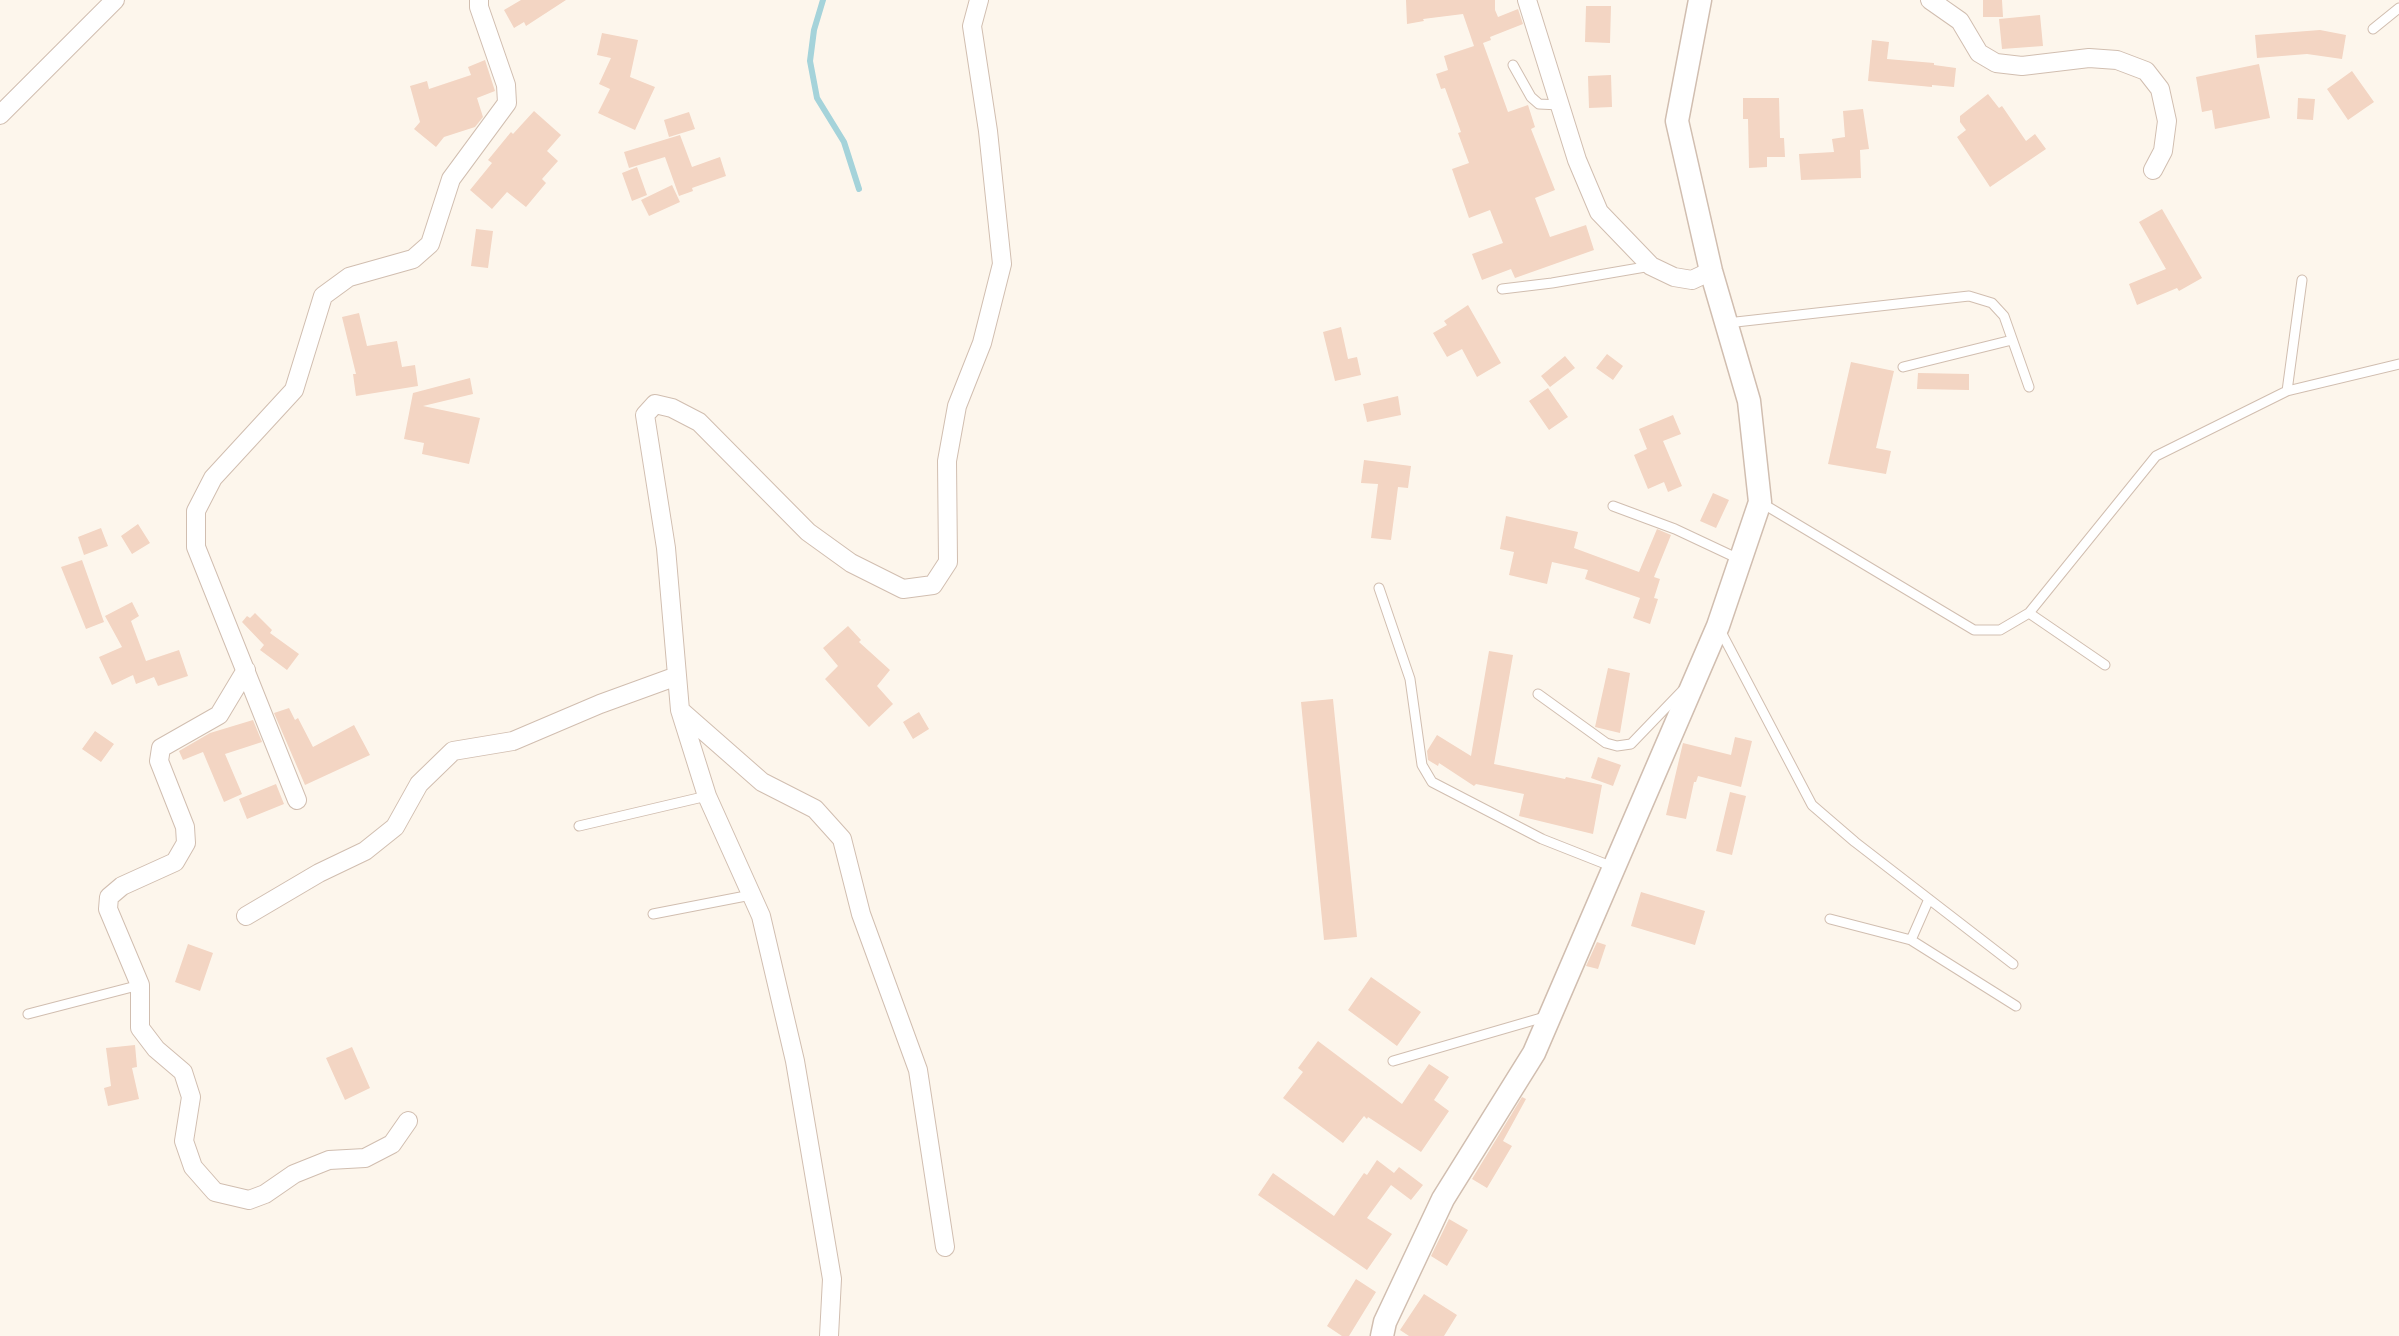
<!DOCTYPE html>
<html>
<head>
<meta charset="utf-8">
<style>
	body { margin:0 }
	canvas { display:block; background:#fdf6ec }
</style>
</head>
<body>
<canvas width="2399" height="1336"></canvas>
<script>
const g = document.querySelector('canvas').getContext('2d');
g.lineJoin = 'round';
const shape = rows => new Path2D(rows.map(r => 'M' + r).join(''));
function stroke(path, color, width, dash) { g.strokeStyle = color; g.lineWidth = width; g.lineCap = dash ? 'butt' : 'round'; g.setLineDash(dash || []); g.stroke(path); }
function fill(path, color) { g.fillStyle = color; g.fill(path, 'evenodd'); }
stroke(shape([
	[823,0,814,30,810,61,817,98,844,142,859,189]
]), '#a5d3da', 6);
fill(shape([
	[521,0,566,0,526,26,524,22,514,28,504,10],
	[1406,0,1495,0,1495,10,1498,17,1518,9,1523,24,1490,37,1491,40,1483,43,1508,112,1528,105,1535,127,1531,129,1555,190,1535,198,1550,237,1586,225,1594,250,1515,278,1511,269,1482,280,1472,254,1503,243,1490,210,1469,218,1452,169,1469,163,1458,133,1461,132,1445,88,1441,89,1436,74,1448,70,1444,56,1474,46,1463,14,1423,19,1424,21,1407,24],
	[1983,0,2002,0,2003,17,1983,17],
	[1586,6,1611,6,1610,43,1585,42],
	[2040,15,2043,46,2002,49,1999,19],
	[2320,30,2346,35,2342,59,2307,54,2257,58,2255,35],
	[602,33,638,40,630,77,655,87,635,130,598,113,610,89,599,84,611,58,597,55],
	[1872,40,1889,42,1887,59,1934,63,1934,65,1956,68,1954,87,1932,85,1932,87,1868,81],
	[485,60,495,91,477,98,483,117,475,127,444,137,436,147,414,129,420,122,410,86,427,81,429,89,471,75,468,67],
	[2259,64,2270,118,2215,129,2212,110,2202,112,2196,77],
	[2352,71,2374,102,2348,120,2327,89],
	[1611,75,1612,107,1589,108,1588,76],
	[1988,94,1999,108,2002,106,2026,141,2035,134,2046,149,1990,187,1957,137,1966,130,1960,122,1960,116],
	[1743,98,1779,98,1780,138,1784,138,1785,157,1767,157,1767,167,1749,168,1748,119,1743,119],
	[2298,98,2315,99,2313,120,2297,119],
	[1863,109,1869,149,1860,150,1861,178,1801,180,1799,154,1834,152,1832,139,1845,137,1843,111],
	[534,111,561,135,547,151,558,161,542,179,546,183,526,207,507,192,492,209,470,190,492,163,488,160,511,132,513,134],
	[689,112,695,129,669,137,664,120],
	[680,135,692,167,720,157,726,176,692,188,693,191,679,196,665,157,629,168,624,152],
	[637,167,647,195,632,201,622,173],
	[672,185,680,202,649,216,641,200],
	[2162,209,2202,278,2179,291,2177,288,2137,305,2129,284,2166,269,2139,222],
	[476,229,493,231,488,268,471,266],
	[1468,305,1501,363,1477,377,1462,349,1447,357,1433,333,1447,325,1444,321],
	[359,313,367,346,397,341,402,367,415,365,418,386,356,396,353,374,356,374,342,317],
	[1341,327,1348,359,1357,357,1361,375,1335,381,1323,332],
	[1607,354,1623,366,1613,380,1596,368],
	[1565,356,1575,368,1550,387,1541,376],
	[1851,362,1894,371,1876,448,1891,451,1886,474,1828,464],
	[1918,373,1969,374,1969,390,1917,389],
	[470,378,473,394,423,406,480,418,469,464,422,454,424,443,404,439,413,393],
	[1548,388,1568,417,1549,430,1529,401],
	[1398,396,1401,415,1367,422,1363,404],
	[1673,415,1681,434,1663,441,1682,486,1668,492,1664,482,1648,489,1634,455,1647,449,1639,429],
	[1364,460,1411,466,1408,488,1398,487,1391,540,1371,538,1378,484,1361,483],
	[1713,493,1729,500,1716,528,1700,521],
	[1506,516,1578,532,1574,548,1639,572,1657,529,1671,535,1654,577,1660,579,1654,598,1658,599,1650,624,1633,618,1640,598,1585,579,1588,570,1552,562,1547,584,1509,575,1514,552,1500,549],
	[138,524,150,543,132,554,121,536],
	[101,528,108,546,84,555,78,537],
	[82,560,104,622,86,629,61,567],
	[132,602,139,616,131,621,146,661,179,650,188,676,158,686,154,677,136,684,133,675,112,685,99,657,122,647,105,616],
	[255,613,272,630,270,633,299,654,287,670,260,650,264,645,242,622,247,616,250,618],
	[848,626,861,640,859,642,890,670,877,686,893,704,869,727,825,679,838,666,823,648],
	[1489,651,1513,655,1494,764,1565,779,1566,777,1602,785,1593,834,1519,816,1524,794,1476,784,1474,786,1439,763,1438,766,1428,760,1427,751,1437,735,1471,756],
	[1608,668,1630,673,1620,733,1595,727],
	[1333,699,1357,937,1324,940,1301,702],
	[289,708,295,720,298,718,313,747,354,725,370,755,305,785,274,713],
	[919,712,929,729,913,739,903,722],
	[253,720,262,742,225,754,242,794,224,802,203,752,183,760,179,751,210,733],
	[95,731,114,744,101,762,82,749],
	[1735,737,1752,741,1741,787,1698,776,1696,782,1694,782,1686,819,1666,815,1683,743,1731,755],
	[1598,757,1621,765,1613,786,1591,778],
	[276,784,284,804,247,819,239,799],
	[1730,792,1746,796,1732,855,1716,851],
	[1641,892,1705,911,1695,945,1631,926],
	[1597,942,1606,945,1598,969,1586,966],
	[188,944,213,953,200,991,175,982],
	[1371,977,1421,1012,1397,1046,1348,1010],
	[1318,1041,1402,1104,1429,1064,1449,1077,1434,1100,1449,1111,1421,1152,1368,1117,1367,1119,1364,1116,1343,1143,1283,1098,1303,1072,1298,1068],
	[135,1045,137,1067,132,1068,139,1099,108,1106,104,1088,111,1086,106,1048],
	[352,1047,370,1088,345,1100,326,1058],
	[1522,1097,1526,1099,1503,1141,1512,1146,1487,1188,1472,1179],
	[1377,1160,1394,1173,1399,1167,1423,1185,1411,1200,1391,1185,1367,1218,1392,1234,1367,1270,1258,1195,1273,1173,1334,1216,1364,1173,1367,1175],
	[1449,1219,1468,1230,1447,1266,1431,1256],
	[1356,1279,1376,1292,1349,1336,1342,1336,1327,1326],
	[1424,1294,1457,1315,1444,1336,1409,1336,1400,1330]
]), '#f3d5c3');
const service = shape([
	[2373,29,2399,8],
	[1513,65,1531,97,1539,104,1560,105],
	[1502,289,1552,283,1651,266],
	[1727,323,1969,296,1992,303,2004,316,2029,387],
	[1903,367,2012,340],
	[2287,391,2302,280],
	[1760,502,1974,630,2000,630,2029,613,2156,456,2287,391,2399,364],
	[1613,506,1675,529,1741,560],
	[1379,588,1410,679,1422,765,1432,782,1542,839,1613,867],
	[2029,613,2105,665],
	[1719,628,1812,805,1855,842,2013,964],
	[1538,694,1606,743,1617,746,1631,744,1682,691],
	[579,826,707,796],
	[653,914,751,895],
	[1830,919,1911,940,2016,1006],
	[1911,940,1929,899],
	[28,1014,140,985],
	[1393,1061,1548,1016]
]);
const minor = shape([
	[1527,0,1577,160,1599,212,1651,266,1674,277,1692,280,1711,271],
	[1930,0,1960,21,1979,53,1996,63,2022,66,2089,58,2117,60,2146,71,2160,89,2167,121,2163,151,2153,170],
	[0,115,115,0],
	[246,670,219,715,161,748,159,761,185,827,186,843,175,862,122,886,109,897,108,909,140,985,140,1028,156,1049,183,1072,191,1097,184,1141,193,1167,215,1192,249,1200,265,1194,294,1174,329,1160,365,1158,392,1144,408,1121],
	[680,710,762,782,815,809,842,839,861,914,918,1070,945,1247],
	[297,800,196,547,196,511,213,478,294,390,323,296,349,277,413,259,430,244,451,179,507,103,506,85,479,7,479,0],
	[246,916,319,873,365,851,395,827,419,784,453,751,513,741,600,704,677,676],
	[829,1336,832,1279,795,1061,761,916,707,796,680,710,666,548,645,415,655,404,672,408,699,422,808,532,851,563,903,589,933,585,948,562,947,461,957,406,982,343,1002,264,988,131,972,26,979,0]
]);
const tertiary = shape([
	[1382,1336,1385,1322,1443,1199,1534,1053,1718,626,1760,502,1749,401,1711,271,1677,121,1700,0]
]);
stroke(service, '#d1beb0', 11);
stroke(minor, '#d1beb0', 20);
stroke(tertiary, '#d1beb0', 25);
stroke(service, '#fff', 9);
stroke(minor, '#fff', 18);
stroke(tertiary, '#fff', 22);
</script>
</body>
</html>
